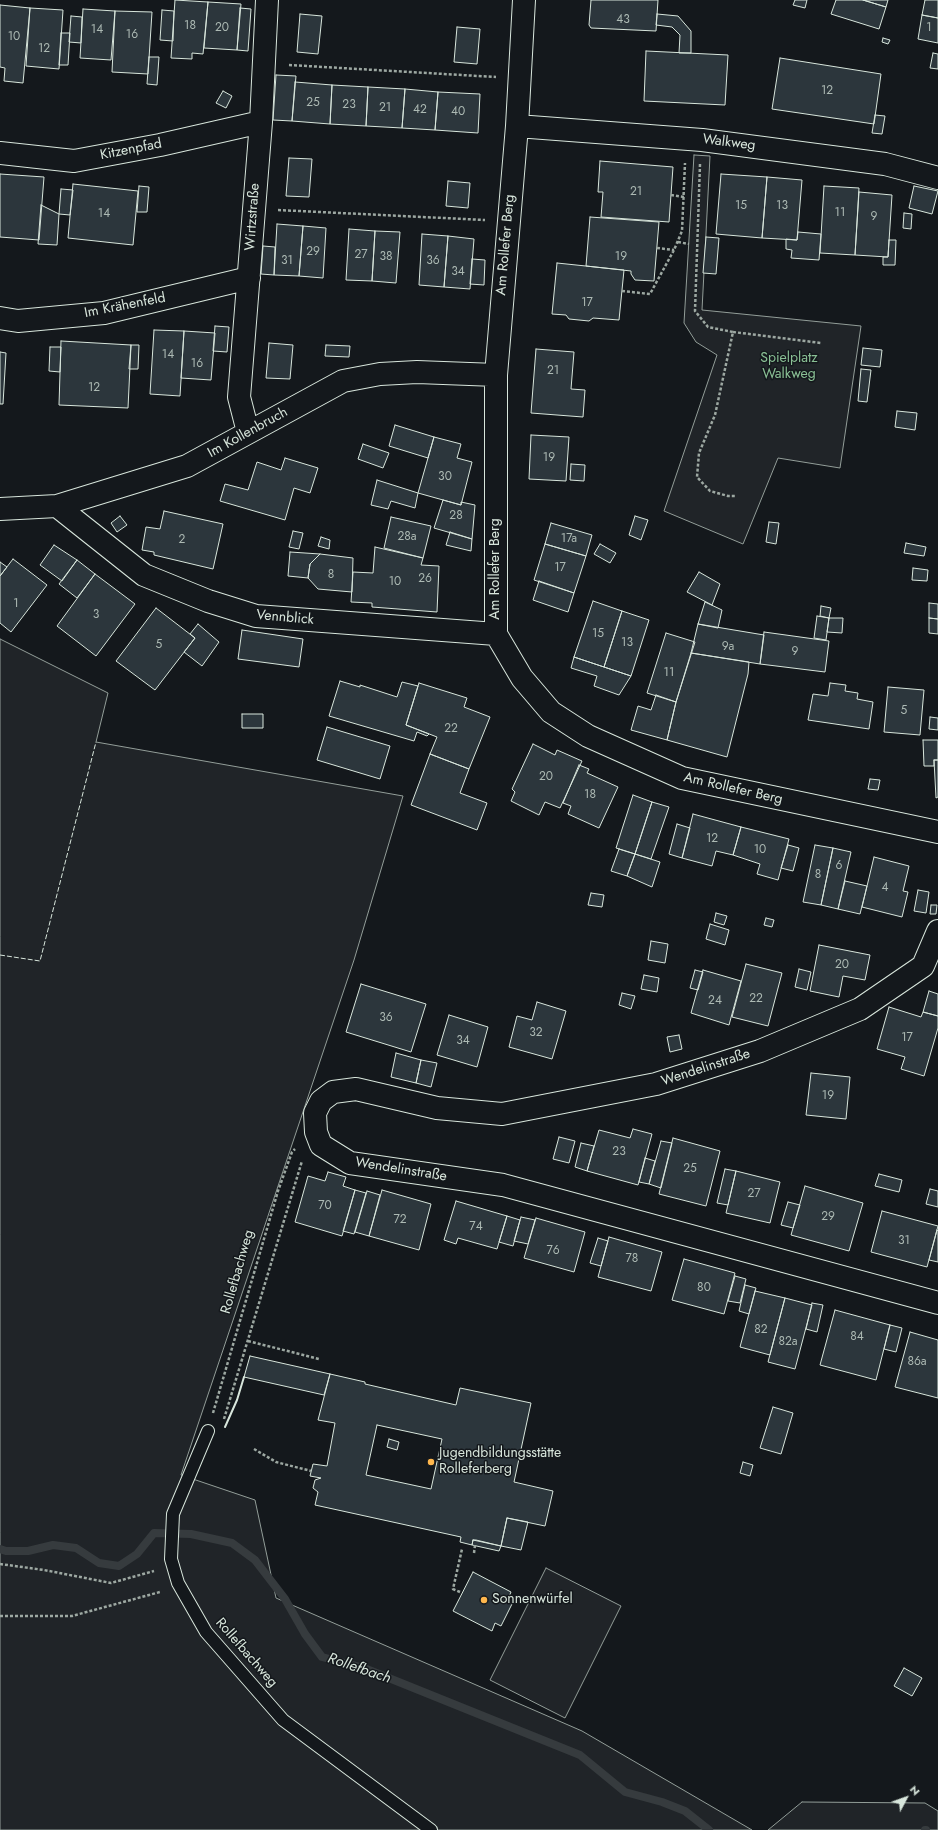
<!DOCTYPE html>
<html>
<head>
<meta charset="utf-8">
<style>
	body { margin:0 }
	#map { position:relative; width:938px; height:1830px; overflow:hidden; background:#14181c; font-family:Jost,sans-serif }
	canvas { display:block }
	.north { position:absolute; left:886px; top:1778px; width:40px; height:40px; -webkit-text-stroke:3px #14181c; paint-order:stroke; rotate:49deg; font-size:11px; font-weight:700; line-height:16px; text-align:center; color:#d8e6dc }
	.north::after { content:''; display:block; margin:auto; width:14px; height:18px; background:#d8e6dc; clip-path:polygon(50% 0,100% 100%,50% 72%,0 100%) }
</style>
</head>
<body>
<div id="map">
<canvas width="938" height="1830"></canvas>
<div class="north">N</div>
</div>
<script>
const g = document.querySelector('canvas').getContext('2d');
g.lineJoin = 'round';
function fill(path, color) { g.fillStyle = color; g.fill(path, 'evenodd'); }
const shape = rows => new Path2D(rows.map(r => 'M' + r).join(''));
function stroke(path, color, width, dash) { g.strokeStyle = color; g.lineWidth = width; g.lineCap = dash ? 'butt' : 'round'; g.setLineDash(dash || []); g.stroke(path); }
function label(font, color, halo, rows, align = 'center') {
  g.font = font + ' Jost,sans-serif'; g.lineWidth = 3; g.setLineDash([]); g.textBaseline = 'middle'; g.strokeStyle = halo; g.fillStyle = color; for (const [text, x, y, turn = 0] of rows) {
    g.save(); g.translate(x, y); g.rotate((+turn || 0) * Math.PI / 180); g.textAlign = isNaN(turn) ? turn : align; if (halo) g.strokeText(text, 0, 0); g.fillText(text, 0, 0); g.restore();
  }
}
const green = shape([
	[694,155,710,156,702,310,861,326,840,468,778,458,743,544,664,511,717,355,696,342,684,323,694,155],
	[0,639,108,693,96,742,403,796,354,960,181,1475,255,1500,276,1598,582,1731,752,1830,0,1830,0,639],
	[546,1568,621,1606,565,1718,490,1680,546,1568],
	[802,1802,925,1803,938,1811,938,1830,768,1830,802,1802]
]);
fill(green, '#202428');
stroke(green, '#939e99', 1);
stroke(shape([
	[0,1549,6,1551,28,1551,53,1545,76,1548,99,1563,119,1566,137,1554,154,1533,191,1534,232,1543,255,1560,285,1599,305,1634,322,1657,364,1668,580,1755,625,1792,662,1802,685,1811,709,1830],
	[925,1830,926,1830]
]), '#363b3e', 8);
const building = shape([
	[175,0,208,2,203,54,192,53,192,59,171,58,175,0],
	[591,0,658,0,656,31,591,28,589,25,591,0],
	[795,0,807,0,805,8,793,5,795,0],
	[836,0,863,0,886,7,879,29,831,14,836,0],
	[863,0,888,0,886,7,863,0],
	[925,0,938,0,938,18,922,15,925,0],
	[208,2,241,4,237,50,204,48,208,2],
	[0,5,30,8,23,83,4,81,5,68,0,67,0,5],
	[30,8,63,10,59,69,26,66,30,8],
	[240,8,251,9,248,51,237,50,240,8],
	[83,9,115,11,111,60,80,58,83,9],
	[162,10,174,11,173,41,160,40,162,10],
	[115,11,152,12,148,74,112,72,115,11],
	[300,14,322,16,318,54,297,52,300,14],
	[657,14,678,16,691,31,691,53,679,53,680,35,672,27,656,25,657,14],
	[922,15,938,18,938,43,918,39,922,15],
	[71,16,82,17,81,43,69,42,71,16],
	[457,27,480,29,477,64,454,62,457,27],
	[61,33,70,33,68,65,59,65,61,33],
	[883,38,890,40,888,44,882,42,883,38],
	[646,51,728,55,725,105,644,101,646,51],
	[933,53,938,54,938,69,930,68,933,53],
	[149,57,159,57,157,85,147,84,149,57],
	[780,58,881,74,874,124,772,109,780,58],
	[276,75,296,76,292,121,273,120,276,75],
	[295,82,332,85,330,124,292,121,295,82],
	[332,85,368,87,366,126,330,124,332,85],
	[368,87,405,89,402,128,366,126,368,87],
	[405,89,438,92,435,130,402,128,405,89],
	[223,91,232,96,226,108,216,103,223,91],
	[438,92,480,94,478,133,435,130,438,92],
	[875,115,885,116,882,134,872,133,875,115],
	[289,158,312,159,309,197,286,196,289,158],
	[600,161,673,167,669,222,601,217,603,192,598,192,600,161],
	[0,174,44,177,39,240,0,237,0,174],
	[721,174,767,177,762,238,716,234,721,174],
	[767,177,802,180,797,240,762,238,767,177],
	[448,181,470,183,468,208,446,206,448,181],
	[73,184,138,191,133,245,68,238,73,184],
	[139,186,149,187,147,212,137,212,139,186],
	[824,186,859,188,855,255,820,253,824,186],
	[914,186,938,191,932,214,909,208,914,186],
	[61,189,73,190,70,215,59,214,61,189],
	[859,192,892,195,888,257,855,255,859,192],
	[41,205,59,214,57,245,38,244,41,205],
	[904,213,912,214,911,229,903,228,904,213],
	[590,217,659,222,654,281,635,280,631,274,631,271,586,266,590,217],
	[277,224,303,226,299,276,274,275,277,224],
	[303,226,326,228,323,278,299,276,303,226],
	[349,229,375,231,372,281,346,280,349,229],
	[375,231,400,232,396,283,372,281,375,231],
	[798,232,821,234,819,260,791,258,792,250,786,249,786,239,797,240,798,232],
	[422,234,448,236,444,287,419,285,422,234],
	[448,236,474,239,470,289,444,287,448,236],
	[706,237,719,238,716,274,703,273,706,237],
	[889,240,896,240,895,265,883,265,883,257,888,257,889,240],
	[263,246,275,247,274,275,261,274,263,246],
	[472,259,485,260,484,285,470,284,472,259],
	[557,263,624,270,619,320,593,318,589,321,569,319,566,315,552,314,557,263],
	[215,326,229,327,227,352,213,351,215,326],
	[154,330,184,331,180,396,150,394,154,330],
	[184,331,215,333,211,380,181,378,184,331],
	[61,341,131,345,128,408,59,405,61,341],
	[269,343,293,345,290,379,266,378,269,343],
	[131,345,139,345,138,369,129,369,131,345],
	[326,345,350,346,349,357,325,356,326,345],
	[50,347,61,347,60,372,49,371,50,347],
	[863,348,882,350,880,367,861,365,863,348],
	[536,349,574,352,571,389,585,390,583,417,531,413,536,349],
	[0,352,6,353,3,404,0,404,0,352],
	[861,369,871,370,867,402,858,401,861,369],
	[897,411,917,413,915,430,895,427,897,411],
	[395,425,434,437,428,458,389,446,395,425],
	[531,435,569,437,566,481,529,479,531,435],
	[434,437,461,444,457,458,472,462,461,505,418,493,434,437],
	[363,444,389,453,383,468,358,459,363,444],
	[285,458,318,468,310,493,294,488,285,520,220,501,225,484,248,490,257,462,281,470,285,458],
	[571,464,585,465,584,481,570,480,571,464],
	[377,480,418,493,415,508,391,501,388,509,371,505,377,480],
	[443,500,461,505,461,502,475,505,472,539,434,528,443,500],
	[164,511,223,524,213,569,154,555,154,552,142,550,146,527,160,529,164,511],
	[120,516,127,525,117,532,111,523,120,516],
	[635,516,648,520,641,540,629,535,635,516],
	[391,517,431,526,423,558,384,548,391,517],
	[769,522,779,523,776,544,766,542,769,522],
	[551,523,592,535,586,556,545,544,551,523],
	[293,531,303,533,299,549,289,547,293,531],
	[450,532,472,539,471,551,446,545,450,532],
	[321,537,330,540,329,549,318,546,321,537],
	[906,543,926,547,924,556,904,553,906,543],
	[545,544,586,556,574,593,534,580,545,544],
	[600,544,616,553,610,563,594,554,600,544],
	[54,545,77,560,62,581,40,565,54,545],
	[375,547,423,558,421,565,439,566,437,612,372,607,372,603,351,602,353,572,373,573,375,547],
	[290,552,320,554,310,564,308,578,288,576,290,552],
	[320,554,353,558,352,592,318,589,308,578,310,564,320,554],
	[13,559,47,585,11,632,0,623,0,576,13,559],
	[77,560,95,574,77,598,59,584,77,560],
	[0,562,7,567,0,576,0,562],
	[913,568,928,570,927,581,912,580,913,568],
	[699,572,720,584,712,605,687,592,699,572],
	[95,574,135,604,96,656,57,626,95,574],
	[539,581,574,593,568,612,533,600,539,581],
	[593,601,622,611,604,667,574,657,593,601],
	[705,602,722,610,718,628,698,624,705,602],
	[929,603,938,604,938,619,929,618,929,603],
	[821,606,831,608,829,618,820,616,821,606],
	[156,608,195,638,155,690,116,661,156,608],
	[622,611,649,620,631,676,604,667,622,611],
	[817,616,829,618,826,640,814,638,817,616],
	[829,618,843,618,842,633,827,632,829,618],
	[929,618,938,619,938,634,929,633,929,618],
	[198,624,219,642,202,666,184,652,195,638,190,634,198,624],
	[698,624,764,635,760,664,691,653,698,624],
	[242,630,303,639,299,667,238,659,242,630],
	[764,632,829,641,825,672,760,664,764,632],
	[666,633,695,642,676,702,647,693,666,633],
	[691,653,749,662,748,674,727,757,667,740,676,702,691,653],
	[574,657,631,676,619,695,594,686,597,676,571,668,574,657],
	[340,681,360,687,360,685,397,697,402,682,418,686,406,725,429,734,427,736,417,732,414,741,329,716,340,681],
	[419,683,467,698,464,707,490,717,469,769,430,754,437,737,406,725,419,683],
	[830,683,846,685,845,691,858,693,857,699,873,702,869,729,808,720,813,694,828,696,830,683],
	[888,687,924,690,920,735,884,732,888,687],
	[656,695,676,702,667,740,631,730,638,706,651,710,656,695],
	[242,714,263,714,263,728,242,728,242,714],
	[930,717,938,718,938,730,929,729,930,717],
	[327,727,390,746,380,779,317,760,327,727],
	[923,740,938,740,938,760,934,760,934,766,924,766,923,740],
	[533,744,555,755,557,750,582,761,560,808,545,802,539,815,511,801,515,792,512,789,533,744],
	[430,754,469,769,460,793,487,803,477,830,411,805,430,754],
	[934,760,938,760,938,797,936,798,934,760],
	[579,765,589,769,587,773,618,787,599,828,568,814,571,806,563,803,579,765],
	[870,779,880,780,878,790,868,789,870,779],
	[633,795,652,802,635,854,616,848,633,795],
	[652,802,669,807,651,859,635,854,652,802],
	[693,814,741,827,733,855,716,851,712,866,682,858,693,814],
	[677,824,690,828,682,858,669,854,677,824],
	[741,827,789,839,778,880,757,874,760,864,733,855,741,827],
	[788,845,799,848,793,871,781,868,788,845],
	[815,845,833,848,821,905,803,902,815,845],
	[833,848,851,852,838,909,821,905,833,848],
	[619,849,635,854,627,876,611,871,619,849],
	[635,854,660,862,652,887,627,876,635,854],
	[874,857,909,866,903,891,908,892,902,917,862,907,874,857],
	[845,881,867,886,860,914,838,909,845,881],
	[918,890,929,892,926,913,914,911,918,890],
	[591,893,604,895,602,907,588,905,591,893],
	[931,905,937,905,936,914,930,914,931,905],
	[716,913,727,916,724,925,714,922,716,913],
	[766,918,774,920,772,927,764,925,766,918],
	[710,924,729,930,725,945,706,939,710,924],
	[651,941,668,944,665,963,648,960,651,941],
	[819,945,870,955,865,980,843,976,839,997,810,991,819,945],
	[746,964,782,973,768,1026,732,1017,746,964],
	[799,969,811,972,807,990,795,987,799,969],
	[695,970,703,972,698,990,690,988,695,970],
	[703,970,741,981,729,1025,691,1013,703,970],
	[644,975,659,978,657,992,641,989,644,975],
	[361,984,426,1004,411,1052,346,1032,361,984],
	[929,991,938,994,938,1016,923,1012,929,991],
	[622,993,635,996,631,1009,619,1005,622,993],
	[537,1002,566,1011,552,1059,509,1047,517,1016,532,1020,537,1002],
	[889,1007,921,1017,923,1012,938,1016,938,1028,924,1076,901,1069,905,1057,877,1049,889,1007],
	[449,1015,488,1027,477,1067,437,1055,449,1015],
	[679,1035,682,1049,670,1052,667,1037,679,1035],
	[396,1053,421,1060,416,1083,391,1077,396,1053],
	[421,1060,437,1063,431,1087,416,1083,421,1060],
	[811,1073,850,1077,846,1119,806,1115,811,1073],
	[633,1129,652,1134,638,1185,587,1171,599,1130,630,1138,633,1129],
	[559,1137,575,1141,569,1163,553,1159,559,1137],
	[673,1138,720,1151,706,1206,659,1194,673,1138],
	[661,1141,672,1143,661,1188,649,1184,661,1141],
	[581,1143,594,1146,587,1171,575,1167,581,1143],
	[645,1158,655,1161,649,1184,639,1182,645,1158],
	[725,1169,736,1171,728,1205,717,1203,725,1169],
	[736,1171,780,1182,770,1223,726,1213,736,1171],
	[328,1172,346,1177,343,1186,355,1190,342,1236,295,1222,308,1176,325,1181,328,1172],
	[879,1174,902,1180,899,1192,875,1186,879,1174],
	[805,1186,863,1203,849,1251,791,1235,805,1186],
	[930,1189,938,1191,938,1207,926,1204,930,1189],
	[355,1190,366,1193,354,1234,343,1231,355,1190],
	[382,1190,431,1204,419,1250,369,1236,382,1190],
	[367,1191,380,1195,369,1236,355,1232,367,1191],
	[456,1201,507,1216,497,1249,458,1238,456,1244,444,1240,456,1201],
	[788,1202,800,1205,793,1228,781,1225,788,1202],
	[882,1211,938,1226,927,1267,871,1252,882,1211],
	[507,1216,520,1220,513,1246,499,1242,507,1216],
	[521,1217,535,1220,528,1244,514,1241,521,1217],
	[536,1218,585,1232,574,1272,524,1258,536,1218],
	[937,1230,938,1231,938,1262,929,1260,937,1230],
	[609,1237,662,1252,651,1291,598,1277,609,1237],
	[598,1238,608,1241,601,1266,590,1263,598,1238],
	[684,1259,735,1273,724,1314,672,1300,684,1259],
	[735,1276,746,1279,740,1303,728,1301,735,1276],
	[745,1285,756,1288,749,1314,739,1311,745,1285],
	[755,1291,785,1298,770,1355,740,1347,755,1291],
	[785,1298,812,1305,795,1369,768,1362,785,1298],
	[812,1303,823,1305,817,1332,806,1329,812,1303],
	[835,1310,890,1325,876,1380,820,1365,835,1310],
	[890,1325,902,1328,896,1352,884,1349,890,1325],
	[910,1332,938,1340,938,1398,895,1387,910,1332],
	[250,1356,330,1374,324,1395,244,1377,250,1356],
	[330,1374,365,1382,365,1384,456,1405,460,1388,531,1403,514,1482,553,1491,545,1526,507,1518,501,1546,473,1540,472,1545,460,1542,461,1537,315,1505,318,1492,313,1488,315,1480,321,1478,310,1476,313,1464,327,1466,335,1423,318,1420,330,1374],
	[377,1425,442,1439,431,1489,366,1475,377,1425],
	[773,1407,793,1413,781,1454,760,1448,773,1407],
	[389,1439,399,1442,397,1450,387,1447,389,1439],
	[743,1462,753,1465,750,1476,740,1473,743,1462],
	[507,1518,528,1522,521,1550,501,1546,507,1518],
	[473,1540,476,1540,501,1546,499,1551,472,1545,473,1540],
	[473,1572,511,1592,508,1599,513,1602,501,1626,495,1623,492,1631,453,1611,473,1572],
	[904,1668,922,1678,912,1696,894,1686,904,1668]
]);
fill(building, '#2c363c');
stroke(building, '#d8e6dc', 1);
const lane = shape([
	[208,1431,173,1514,171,1559,178,1583,206,1632,283,1720,431,1830]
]);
const street = shape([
	[524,0,517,126,496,375,496,634,522,678,551,712,588,736,682,778,938,832],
	[517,126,702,140,885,164,938,178],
	[0,153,74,161,160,145,261,122],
	[0,318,18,321,104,313,249,278],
	[248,432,239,397,261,122,267,0],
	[57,506,144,575,208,601,256,616,496,634],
	[0,509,57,506,187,466,343,381,380,374,417,372,496,375],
	[938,931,923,966,860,1009,760,1051,656,1084,502,1114,437,1108,356,1089,333,1092,321,1101,315,1113,316,1132,321,1145,350,1163,503,1185,938,1303]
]);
stroke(lane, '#d8e6dc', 14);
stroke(street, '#d8e6dc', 24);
stroke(shape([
	[289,65,496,77],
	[700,164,695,311,708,327,733,332,715,415,699,453,697,477,710,491,728,496,735,496],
	[671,195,684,197],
	[278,210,485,220],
	[678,242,689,244],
	[657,248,674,250],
	[622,291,650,294,674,250,682,231,685,163],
	[733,332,821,343],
	[248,1341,319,1359],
	[213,1413,278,1191,292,1152,295,1149],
	[224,1419,302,1161],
	[254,1449,276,1462,311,1471],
	[474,1553,475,1545],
	[0,1564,44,1570,111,1583,154,1571],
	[460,1592,453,1589,462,1549],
	[0,1616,72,1616,160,1592]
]), '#9da8a2', 2.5, [3, 2]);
stroke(lane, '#14181c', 12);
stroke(street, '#14181c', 22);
stroke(shape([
	[0,955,40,961,96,742]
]), '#d8e6dc', 1, [5, 2]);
stroke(shape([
	[225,1427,237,1400,244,1377]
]), '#d8e6dc', 2);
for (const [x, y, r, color] of [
	[431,1462,4,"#ffb74d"],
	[484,1600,4,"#ffb74d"]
]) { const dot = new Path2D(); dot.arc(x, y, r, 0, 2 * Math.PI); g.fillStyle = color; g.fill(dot); stroke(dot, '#14181c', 1.5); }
label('12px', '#adbab4', null, [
	["43",623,20],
	["18",190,26],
	["20",222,28],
	["1",929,28],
	["14",97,30],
	["16",132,35],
	["10",14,37],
	["12",44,49],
	["12",827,91],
	["25",313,103],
	["23",349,105],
	["21",385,108],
	["42",420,110],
	["40",458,112],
	["21",636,192],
	["15",741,206],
	["13",782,206],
	["11",840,213],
	["14",104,214],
	["9",874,217],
	["29",313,252],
	["27",361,255],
	["38",386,257],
	["19",621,257],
	["31",287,261],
	["36",433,261],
	["34",458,272],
	["17",587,303],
	["14",168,355],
	["16",197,364],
	["21",553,371],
	["12",94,388],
	["19",549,458],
	["30",445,477],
	["28",456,516],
	["28a",407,537],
	["17a",569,539],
	["2",182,540],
	["17",560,568],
	["8",331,575],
	["26",425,579],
	["10",395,582],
	["1",16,604],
	["3",96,615],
	["15",598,634],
	["13",627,643],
	["5",159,645],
	["9a",728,647],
	["9",795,652],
	["11",669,673],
	["5",904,711],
	["22",451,729],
	["20",546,777],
	["18",590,795],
	["12",712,839],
	["10",760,850],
	["6",839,866],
	["8",818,875],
	["4",885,888],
	["20",842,965],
	["22",756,999],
	["24",715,1001],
	["36",386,1018],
	["32",536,1033],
	["17",907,1038],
	["34",463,1041],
	["19",828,1096],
	["23",619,1152],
	["25",690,1169],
	["27",754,1194],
	["70",325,1206],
	["29",828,1217],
	["72",400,1220],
	["74",476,1227],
	["31",904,1241],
	["76",553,1251],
	["78",632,1259],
	["80",704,1288],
	["82",761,1330],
	["84",857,1337],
	["82a",788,1342],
	["86a",917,1362]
]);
label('14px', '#d8e6dc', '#14181c', [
	["Walkweg",729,143,7],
	["Kitzenpfad",131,150,-11],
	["Wirtzstraße",253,217,-86],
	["Am Rollefer Berg",506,245,-85],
	["Im Krähenfeld",125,306,-11],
	["Im Kollenbruch",248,433,-29],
	["Am Rollefer Berg",496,569,-90],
	["Vennblick",285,618,5],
	["Am Rollefer Berg",733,789,13],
	["Wendelinstraße",706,1068,-18],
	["Wendelinstraße",401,1170,9],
	["Rollefbachweg",238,1272,-74],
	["Rollefbachweg",246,1653,49]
]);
label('14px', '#8ac095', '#14181c', [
	["Spielplatz",789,359],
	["Walkweg",789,375]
]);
label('14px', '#d8e6dc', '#14181c', [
	["Jugendbildungsstätte",439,1454],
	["Rolleferberg",439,1470],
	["Sonnenwürfel",492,1600]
], 'left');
label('italic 15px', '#d8e6dc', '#14181c', [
	["Rollefbach",359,1669,19]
]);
</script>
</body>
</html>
